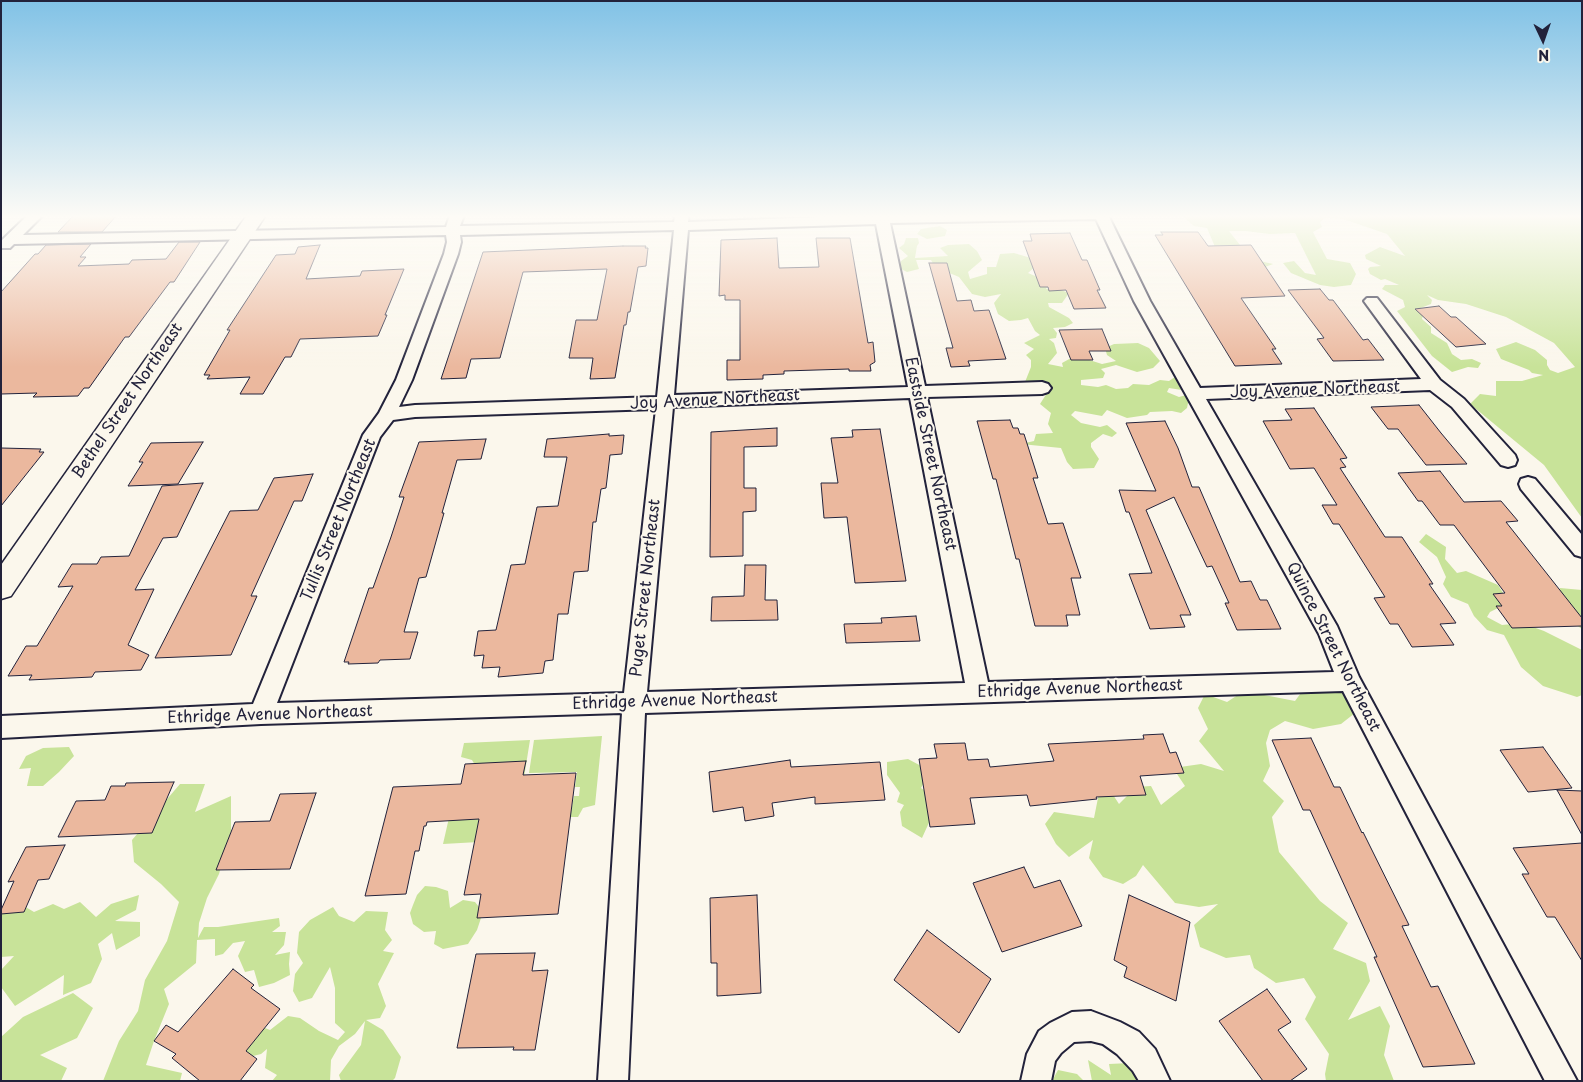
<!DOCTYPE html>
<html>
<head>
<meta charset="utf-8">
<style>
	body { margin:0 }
	#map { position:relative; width:1583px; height:1082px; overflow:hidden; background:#fbf7ec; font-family:"Playpen Sans",sans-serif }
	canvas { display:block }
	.frame { position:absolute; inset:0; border:2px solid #22223b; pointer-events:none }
	.north { position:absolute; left:1518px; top:15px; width:50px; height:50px; -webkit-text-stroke:4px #fbf7ec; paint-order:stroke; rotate:177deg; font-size:14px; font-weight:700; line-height:20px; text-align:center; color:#22223b }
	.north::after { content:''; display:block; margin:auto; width:18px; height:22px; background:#22223b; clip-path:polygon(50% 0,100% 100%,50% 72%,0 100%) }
</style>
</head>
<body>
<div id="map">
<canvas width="1583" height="1082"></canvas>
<div class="frame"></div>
<div class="north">N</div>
</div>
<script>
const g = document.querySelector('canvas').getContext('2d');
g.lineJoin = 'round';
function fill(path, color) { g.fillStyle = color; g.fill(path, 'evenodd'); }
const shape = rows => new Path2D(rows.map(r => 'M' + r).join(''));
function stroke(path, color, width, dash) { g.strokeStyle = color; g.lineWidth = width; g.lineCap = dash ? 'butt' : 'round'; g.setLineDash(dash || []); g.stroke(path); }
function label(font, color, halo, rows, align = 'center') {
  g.font = font + ' "Playpen Sans",sans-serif'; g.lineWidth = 4; g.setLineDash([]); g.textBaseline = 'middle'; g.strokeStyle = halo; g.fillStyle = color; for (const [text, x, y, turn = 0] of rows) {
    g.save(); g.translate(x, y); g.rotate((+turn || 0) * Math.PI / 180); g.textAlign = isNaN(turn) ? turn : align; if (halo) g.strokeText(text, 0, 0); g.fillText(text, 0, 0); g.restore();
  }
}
fill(shape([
	[1181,215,1582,215,1582,518,1544,465,1470,404,1480,394,1496,396,1496,381,1522,381,1543,375,1532,373,1529,370,1501,359,1496,349,1516,342,1535,350,1547,360,1547,365,1550,370,1558,373,1575,367,1554,343,1506,317,1466,304,1438,300,1427,295,1432,300,1431,304,1418,309,1423,315,1422,319,1431,327,1431,333,1447,343,1452,354,1461,360,1472,359,1481,363,1478,368,1468,367,1452,372,1432,356,1397,311,1405,307,1403,300,1382,289,1385,285,1399,285,1385,279,1381,280,1370,274,1368,269,1370,267,1381,266,1366,259,1365,255,1380,247,1405,256,1387,234,1343,219,1325,218,1320,222,1322,227,1313,232,1327,259,1350,263,1356,274,1351,285,1334,287,1320,285,1291,273,1283,263,1294,261,1305,273,1316,275,1295,233,1270,234,1245,231,1229,231,1251,259,1273,264,1255,271,1215,247,1207,228,1194,226],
	[940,226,947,230,945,236,927,239,917,234,921,229],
	[906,238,918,238,919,243,917,246,915,258,948,256,940,248,948,245,969,244,977,251,982,260,968,272,970,279,987,274,987,267,996,267,1000,254,1014,253,1031,258,1036,266,1028,273,1040,278,1037,281,1049,284,1046,289,1058,289,1069,293,1062,303,1048,303,1049,307,1069,318,1073,323,1065,327,1053,328,1057,333,1056,338,1049,339,1054,343,1057,353,1048,364,1063,367,1062,363,1071,358,1083,358,1102,364,1116,361,1107,355,1105,348,1114,344,1138,343,1149,348,1160,361,1153,368,1137,372,1116,365,1101,369,1105,373,1103,378,1081,380,1081,385,1098,387,1106,385,1116,389,1128,388,1133,384,1149,385,1160,380,1169,381,1175,377,1187,384,1188,391,1169,388,1167,392,1179,397,1190,394,1195,405,1188,403,1187,408,1181,413,1172,411,1150,412,1147,415,1127,418,1107,410,1102,416,1075,411,1071,415,1081,423,1100,427,1107,425,1117,433,1112,437,1103,434,1091,443,1091,447,1099,459,1094,468,1073,469,1067,462,1061,448,1021,444,1034,441,1036,434,1053,433,1048,424,1051,413,1040,404,1047,393,1025,382,1031,367,1031,360,1026,355,1034,349,1024,343,1040,335,1035,331,1028,318,1021,320,1009,321,998,314,994,303,1001,294,985,297,972,294,959,277,935,267,931,260,916,260,919,269,907,272,899,268,901,261,908,256,899,248,904,244],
	[1426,534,1446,547,1445,559,1457,573,1466,571,1498,585,1507,599,1502,606,1490,612,1487,617,1502,625,1522,623,1544,631,1582,650,1582,695,1577,697,1543,686,1521,667,1504,635,1487,630,1474,616,1468,604,1451,597,1443,584,1446,577,1437,557,1419,542],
	[1560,588,1582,590,1582,629,1569,620,1558,608],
	[1309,682,1337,687,1361,703,1355,713,1341,724,1313,729,1285,721,1270,730,1266,743,1270,766,1263,781,1284,801,1272,817,1279,852,1320,901,1348,923,1333,949,1366,963,1370,981,1348,1020,1380,1006,1390,1026,1384,1055,1394,1081,1326,1081,1325,1074,1329,1054,1305,1019,1316,997,1304,978,1276,983,1254,968,1250,955,1226,958,1200,947,1194,925,1218,904,1199,907,1175,903,1143,865,1136,876,1123,884,1103,877,1089,858,1093,840,1069,857,1056,844,1045,824,1054,812,1094,818,1102,778,1119,804,1136,787,1151,786,1161,805,1185,786,1173,768,1201,764,1224,771,1199,741,1208,729,1198,708,1205,694,1227,702,1244,691,1295,701],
	[602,736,595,805,583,808,578,817,567,817,564,813,571,812,574,796,579,796,580,787,575,787,577,772,529,773,534,740],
	[530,740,514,840,443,844,456,787,461,791,475,765,472,760,461,757,464,743],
	[69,747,74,756,59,772,43,786,27,786,31,768,19,769,26,756,43,748],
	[908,759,923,767,927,777,921,788,929,794,932,816,922,838,902,826,900,812,904,805,897,802,900,793,887,775,887,762],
	[180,784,205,784,195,812,231,796,231,831,219,874,207,898,199,923,198,938,204,927,218,927,279,918,280,926,272,932,286,932,284,945,275,955,290,952,289,964,290,975,274,983,259,987,254,970,245,972,238,956,245,941,233,943,223,954,215,956,215,939,197,940,196,963,164,989,169,1004,154,1041,146,1065,182,1073,180,1081,103,1081,119,1041,138,1011,145,980,167,941,179,902,161,884,134,862,132,840],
	[425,886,436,887,448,891,450,908,463,900,475,902,483,912,477,930,468,944,443,949,434,944,436,931,424,932,413,924,410,913,413,905,417,895],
	[139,895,136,910,115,921,140,922,140,936,116,950,112,933,98,944,102,959,91,983,63,995,64,975,15,1006,1,987,1,970,14,956,1,957,1,909,19,903,34,912,53,904,64,909,80,902,96,917,111,904],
	[333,907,339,916,354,922,366,911,388,912,385,930,392,940,383,951,394,953,378,984,386,1006,380,1018,366,1020,383,1030,401,1057,395,1078,392,1081,341,1081,339,1075,361,1045,365,1021,355,1034,339,1046,331,1060,330,1081,272,1081,277,1075,265,1068,267,1049,261,1054,241,1059,260,1026,270,1030,288,1016,300,1018,319,1031,338,1040,345,1032,335,1023,335,988,330,967,312,998,299,1002,293,991,295,974,303,963,297,953,299,932,310,920],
	[73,993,93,1008,77,1038,40,1055,67,1068,61,1081,1,1081,1,1037,23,1017],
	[1088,1060,1111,1075,1109,1064,1130,1063,1150,1081,1092,1081],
	[1058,1070,1077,1074,1084,1081,1052,1081]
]), '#c8e399');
const building = shape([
	[74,215,117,215,102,232,58,232,74,215],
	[1161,232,1198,232,1208,246,1251,245,1285,296,1241,298,1276,349,1272,349,1282,364,1235,366,1155,235,1163,235,1161,232],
	[1070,233,1082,260,1087,260,1100,290,1097,290,1106,308,1074,309,1066,290,1049,291,1048,287,1040,287,1023,241,1032,241,1030,234,1070,233],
	[777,238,779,268,819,267,816,238,850,238,868,343,873,342,875,362,870,365,871,371,849,371,849,369,784,371,784,374,763,375,763,379,727,380,727,360,740,360,740,300,725,300,725,295,719,296,721,240,777,238],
	[179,242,200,242,174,282,170,282,129,337,125,337,89,388,84,388,78,396,33,397,37,393,1,394,1,292,35,254,38,254,46,245,91,244,80,257,86,257,78,266,129,264,132,260,166,259,179,242],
	[320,245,306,279,360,276,362,271,404,269,385,315,387,315,378,336,300,339,291,357,285,357,263,394,240,394,250,377,207,379,210,375,204,375,230,330,227,330,276,255,295,254,298,247,320,245],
	[623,246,646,246,645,248,648,248,646,266,638,267,630,312,628,312,626,325,624,325,615,378,590,379,593,358,569,358,576,320,597,320,607,269,523,272,500,358,471,359,466,378,441,379,483,252,623,246],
	[929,263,947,263,957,301,971,300,974,311,989,310,1006,359,968,361,970,366,951,367,946,348,953,348,929,263],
	[1320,289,1329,300,1333,300,1363,340,1368,339,1384,360,1333,361,1317,339,1324,338,1288,290,1320,289],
	[1439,306,1451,317,1456,317,1486,344,1456,347,1415,309,1439,306],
	[1102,329,1111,351,1089,351,1093,360,1071,360,1059,330,1102,329],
	[1419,405,1441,433,1467,464,1426,465,1398,429,1388,429,1371,407,1419,405],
	[1314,408,1347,458,1340,459,1346,467,1340,468,1385,537,1402,537,1433,584,1429,584,1456,623,1440,624,1454,645,1412,647,1398,624,1390,624,1374,598,1385,597,1339,524,1333,524,1322,505,1337,505,1314,468,1290,469,1263,421,1292,420,1285,409,1314,408],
	[1010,420,1013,428,1018,428,1020,434,1024,434,1038,478,1033,478,1048,524,1063,523,1081,578,1071,578,1080,615,1066,615,1068,626,1035,626,1019,559,1016,559,996,479,993,479,977,421,1010,420],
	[1165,421,1178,448,1192,487,1199,487,1240,582,1251,581,1260,600,1267,600,1281,629,1237,630,1225,603,1229,603,1212,566,1207,567,1174,497,1146,510,1191,615,1180,615,1185,627,1150,629,1129,574,1152,573,1129,512,1126,512,1119,490,1156,491,1126,423,1165,421],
	[777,428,777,446,744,447,744,488,756,488,756,511,743,512,743,556,710,557,711,432,777,428],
	[880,429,906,581,855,583,847,517,824,518,821,483,838,483,831,438,853,437,852,430,880,429],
	[609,434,609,436,624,435,622,454,610,455,606,488,601,489,596,522,593,522,588,571,574,572,568,614,558,614,553,660,545,661,543,673,498,677,500,667,482,668,484,655,474,656,478,631,496,630,511,565,525,564,537,507,558,506,567,457,544,457,547,439,609,434],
	[486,439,481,459,457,460,442,513,444,513,426,577,419,578,404,632,418,632,410,659,380,660,378,663,348,664,349,662,344,662,369,588,373,588,391,537,404,497,399,497,419,442,486,439],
	[203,442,178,484,128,486,143,462,139,462,151,443,203,442],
	[1,448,41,449,39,452,44,452,1,506,1,448],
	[1440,471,1464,502,1501,501,1518,521,1506,522,1582,618,1582,626,1512,628,1496,606,1502,606,1493,594,1505,593,1454,525,1440,525,1422,501,1418,501,1398,473,1440,471],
	[313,474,302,501,294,501,251,596,257,596,231,655,155,658,230,511,258,510,274,478,313,474],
	[203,483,177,537,163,538,135,590,154,589,128,645,149,655,141,670,95,672,92,677,29,680,32,675,8,676,26,646,37,646,73,586,58,587,72,564,97,564,101,557,129,556,162,486,203,483],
	[745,565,766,565,765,600,777,600,778,620,711,621,712,597,744,596,745,565],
	[916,616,920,641,846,643,844,624,882,623,881,618,916,616],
	[1163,734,1170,753,1176,752,1184,773,1140,776,1146,795,1096,797,1097,799,1030,806,1027,795,970,798,975,824,930,827,919,759,937,758,934,744,965,743,968,760,988,759,990,767,1054,761,1048,744,1144,739,1143,735,1163,734],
	[1311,738,1334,787,1340,787,1362,833,1363,832,1409,925,1402,926,1431,987,1438,986,1475,1064,1423,1067,1374,957,1377,957,1310,810,1303,810,1272,740,1311,738],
	[1543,747,1572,788,1528,792,1500,750,1543,747],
	[790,760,791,767,880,762,885,800,815,804,815,797,772,803,774,816,745,821,743,807,713,812,709,772,790,760],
	[526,761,523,775,576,773,558,914,477,918,481,894,464,895,479,819,427,822,426,826,424,826,419,851,415,851,406,894,365,896,393,787,461,784,465,764,526,761],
	[174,782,152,833,58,837,76,801,105,800,111,786,125,786,126,783,174,782],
	[1557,790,1582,791,1582,835,1557,790],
	[316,793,290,869,216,870,235,822,270,821,280,794,316,793],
	[1582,843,1582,961,1555,917,1547,917,1522,874,1529,874,1513,848,1582,843],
	[65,845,49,879,38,880,24,912,1,914,1,910,14,881,8,882,26,847,65,845],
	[1024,867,1034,888,1060,880,1082,926,1002,952,973,883,1024,867],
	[757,895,761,993,717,996,717,963,711,963,710,898,757,895],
	[1129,895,1190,922,1176,1001,1124,977,1127,967,1114,960,1129,895],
	[927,930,991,979,959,1033,894,980,927,930],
	[535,953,532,971,548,970,535,1050,513,1050,514,1047,457,1048,476,954,535,953],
	[233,969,254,985,251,988,280,1009,246,1051,257,1059,240,1081,200,1081,172,1058,176,1054,154,1041,166,1025,178,1032,233,969],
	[1267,989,1291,1022,1278,1030,1307,1069,1290,1081,1263,1081,1219,1021,1267,989]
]);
fill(building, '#ebb89e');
stroke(building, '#22223b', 1);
const street = shape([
	[28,215,43,215,23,235,446,227,450,215,464,215,460,226,674,222,675,215,689,215,688,222,874,215,1108,215,1150,301,1200,388,1421,379,1364,301,1367,298,1377,298,1440,380,1464,399,1515,455,1517,460,1515,465,1508,467,1501,465,1452,407,1430,390,1206,399,1337,626,1359,677,1577,1081,1545,1081,1343,691,645,713,628,1081,598,1081,622,713,261,724,1,738,1,716,253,704,363,435,379,413,396,380,444,254,447,242,446,235,14,244,10,248,1,248,1,241,28,215],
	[1096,219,1134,301,1319,634,1334,672,988,682,927,397,1042,394,1048,392,1051,388,1048,384,1042,382,925,386,890,223,1096,219],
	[876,224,908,387,674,395,688,230,876,224],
	[674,230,657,397,415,405,399,407,412,380,458,254,461,242,460,235,674,230],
	[910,398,965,683,647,692,673,407,910,398],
	[656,409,624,693,277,703,380,437,393,420,415,417,656,409],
	[1528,477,1535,479,1582,535,1582,557,1575,555,1521,489,1519,484,1521,479,1528,477],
	[1091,1011,1120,1022,1139,1032,1155,1049,1170,1081,1139,1081,1133,1071,1117,1054,1103,1044,1091,1041,1074,1042,1061,1053,1055,1061,1051,1081,1021,1081,1027,1054,1039,1031,1050,1023,1072,1012,1091,1011]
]);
const secondary = shape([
	[247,215,266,215,11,596,1,599,1,565,247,215]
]);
stroke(street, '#22223b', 4);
stroke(secondary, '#22223b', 3);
fill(street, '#fbf7ec');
fill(secondary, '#fbf7ec');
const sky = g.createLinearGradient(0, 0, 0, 367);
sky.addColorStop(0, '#81c2e6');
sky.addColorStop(0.59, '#fdfbf6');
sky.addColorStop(1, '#fdfbf600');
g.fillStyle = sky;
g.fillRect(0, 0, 1583, 367);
label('16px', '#22223b', '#fbf7ec', [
	["Joy Avenue Northeast",1315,390,-2],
	["Joy Avenue Northeast",715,400,-3],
	["Bethel Street Northeast",128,401,-56],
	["Eastside Street Northeast",930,454,78],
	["Tullis Street Northeast",339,520,-68],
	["Puget Street Northeast",646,588,-84],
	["Quince Street Northeast",1333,647,63],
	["Ethridge Avenue Northeast",1080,689,-2],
	["Ethridge Avenue Northeast",675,701,-2],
	["Ethridge Avenue Northeast",270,715,-2]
]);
</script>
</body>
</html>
